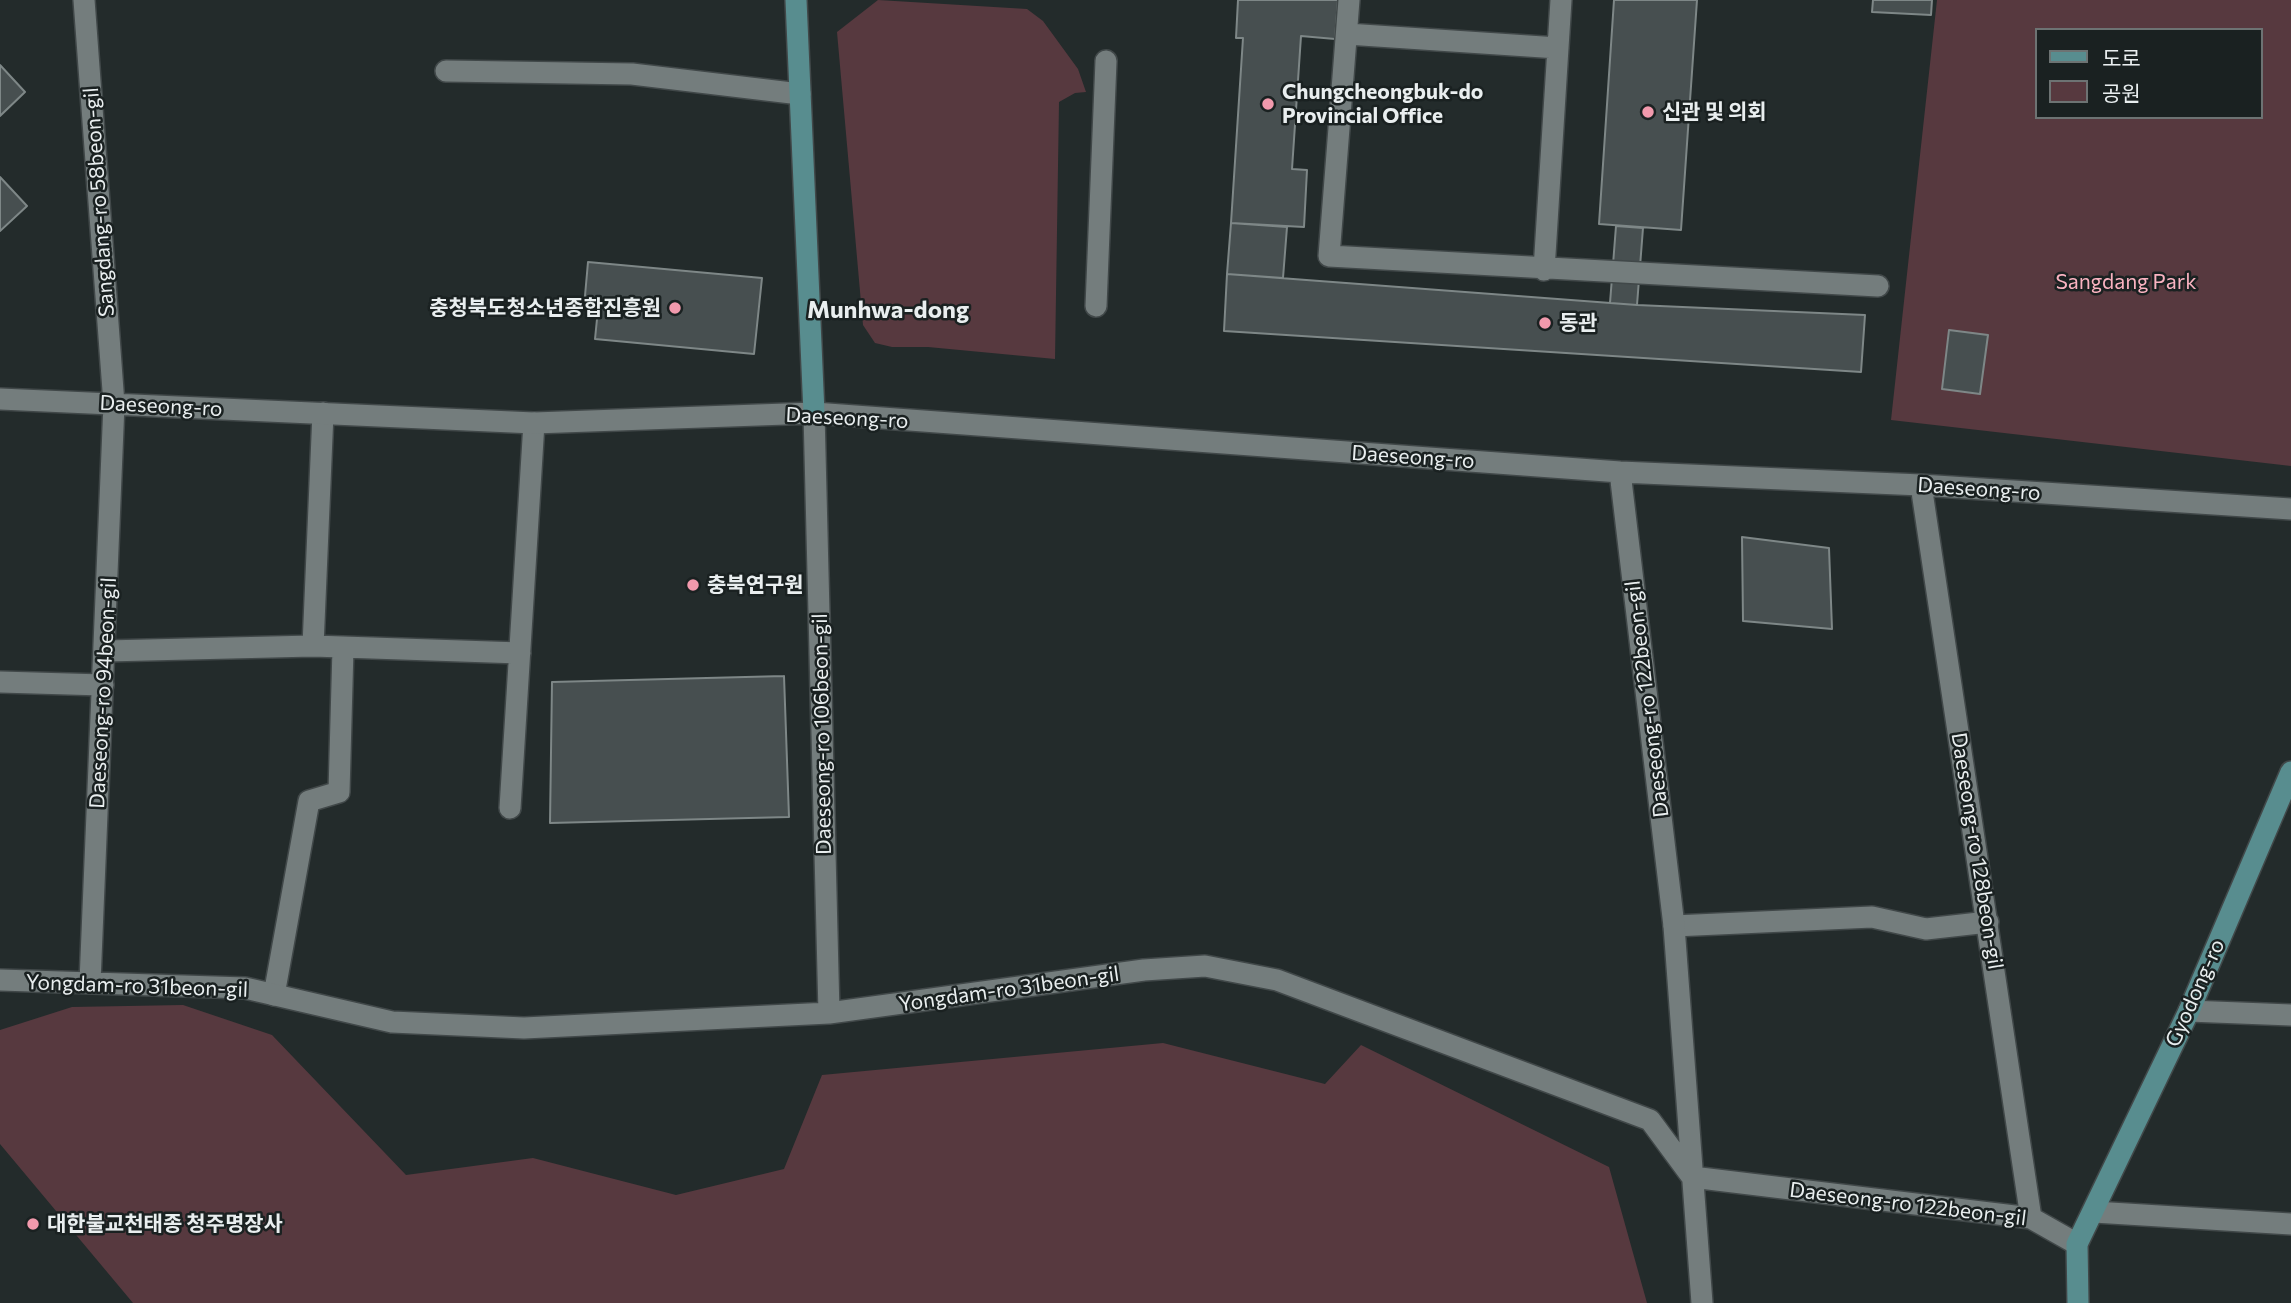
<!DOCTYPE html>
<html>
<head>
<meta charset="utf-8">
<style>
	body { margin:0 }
	#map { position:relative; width:2291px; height:1303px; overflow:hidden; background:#232b2b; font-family:Commissioner,"Noto Sans KR",sans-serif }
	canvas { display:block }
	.legend { position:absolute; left:2035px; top:28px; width:228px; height:91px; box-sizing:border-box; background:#1a2121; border:2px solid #6d7373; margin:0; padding:9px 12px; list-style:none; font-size:21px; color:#e9eeef }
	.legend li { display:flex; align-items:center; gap:14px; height:35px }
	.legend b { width:35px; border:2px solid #6d7373 }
</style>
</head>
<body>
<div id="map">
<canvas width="2291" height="1303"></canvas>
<ul class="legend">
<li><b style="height:9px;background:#588d8f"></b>도로</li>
<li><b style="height:19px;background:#57393f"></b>공원</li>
</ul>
</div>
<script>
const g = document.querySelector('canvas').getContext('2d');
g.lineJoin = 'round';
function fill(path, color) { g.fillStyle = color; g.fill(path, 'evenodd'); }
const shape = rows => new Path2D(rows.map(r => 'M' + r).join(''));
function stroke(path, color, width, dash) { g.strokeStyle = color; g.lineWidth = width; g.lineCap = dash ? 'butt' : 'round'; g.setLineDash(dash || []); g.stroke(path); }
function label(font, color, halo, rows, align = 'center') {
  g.font = font + ' Commissioner,"Noto Sans KR",sans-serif'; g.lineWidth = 5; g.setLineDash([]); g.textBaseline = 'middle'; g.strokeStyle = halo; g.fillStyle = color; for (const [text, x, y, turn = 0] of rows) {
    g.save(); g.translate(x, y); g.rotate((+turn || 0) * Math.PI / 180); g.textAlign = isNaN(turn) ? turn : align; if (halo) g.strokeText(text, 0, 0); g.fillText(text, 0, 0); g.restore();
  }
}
fill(shape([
	[878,0,1027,9,1043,21,1078,69,1086,92,1075,93,1059,102,1055,359,928,347,892,347,875,343,863,325,837,32],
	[1937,0,2291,0,2291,466,1891,420],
	[2037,30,2261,30,2261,117,2037,117],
	[183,1005,272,1035,406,1175,533,1158,676,1195,784,1169,822,1075,1163,1043,1325,1084,1361,1045,1609,1167,1647,1303,133,1303,0,1144,0,1030,72,1007]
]), '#57393f');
const building = shape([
	[1238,0,1338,0,1335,39,1301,36,1292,169,1307,170,1304,227,1231,223,1243,38,1236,38,1238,0],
	[1614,0,1697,0,1681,230,1599,224,1614,0],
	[1873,0,1932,0,1931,15,1872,12,1873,0],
	[0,65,25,92,0,116,0,65],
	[0,177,27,206,0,231,0,177],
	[1231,223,1287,227,1283,278,1227,274,1231,223],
	[1616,226,1643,228,1637,305,1610,303,1616,226],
	[588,262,762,278,754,354,595,339,598,309,584,307,588,262],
	[1227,274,1637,305,1865,315,1861,372,1224,331,1227,274],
	[1949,330,1988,335,1980,394,1942,389,1949,330],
	[1742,537,1829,548,1832,629,1743,621,1742,537],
	[784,676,789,817,550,823,552,682,784,676]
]);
fill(building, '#474f50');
stroke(building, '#7e8787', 2);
const lane = shape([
	[1349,0,1329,256,1878,286],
	[1347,34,1558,48],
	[446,71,632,74,800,94],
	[1544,270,1561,0],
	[1096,306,1106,61],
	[323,413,313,646,520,653],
	[106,651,313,646],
	[510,808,534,423],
	[1674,926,1872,917,1926,929,1988,922],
	[274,995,309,801,339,792,343,648]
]);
const street = shape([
	[84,0,114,404,90,982],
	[0,399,534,423,814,413,1620,472,1921,485,2291,509],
	[814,413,829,1013],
	[1620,472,1674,926,1702,1303],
	[1921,485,2031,1218],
	[0,682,103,685],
	[0,980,245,988,392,1022,524,1028,829,1013,1144,970,1205,966,1277,980,1650,1120,1692,1177,2031,1218,2077,1244],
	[2189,1011,2291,1015],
	[2094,1212,2291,1224]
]);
const secondary = shape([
	[796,0,814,413],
	[2078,1303,2077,1244,2189,1011,2291,772]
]);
stroke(lane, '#414849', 24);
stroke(street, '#414849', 24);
stroke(secondary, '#414849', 24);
stroke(lane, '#747d7d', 21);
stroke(street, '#747d7d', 21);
stroke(secondary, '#588d8f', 21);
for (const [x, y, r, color] of [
	[1268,104,7,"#f29aad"],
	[1648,112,7,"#f29aad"],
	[675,308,7,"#f29aad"],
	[1545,323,7,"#f29aad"],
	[693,585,7,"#f29aad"],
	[33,1224,7,"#f29aad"]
]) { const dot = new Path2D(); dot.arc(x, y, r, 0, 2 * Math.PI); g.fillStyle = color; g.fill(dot); stroke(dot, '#1a2121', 2.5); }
label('bold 21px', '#e9eeef', '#1a2121', [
	["Chungcheongbuk-do",1282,92],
	["Provincial Office",1282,116],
	["신관 및 의회",1662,112],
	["충청북도청소년종합진흥원",661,308,"right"],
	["동관",1559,323],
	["충북연구원",707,585],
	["대한불교천태종 청주명장사",47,1224]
], 'left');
label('21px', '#e9eeef', '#1a2121', [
	["Sangdang-ro 58beon-gil",99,202,-94],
	["Daeseong-ro",161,406,3],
	["Daeseong-ro",847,418,3],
	["Daeseong-ro",1413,457,4],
	["Daeseong-ro",1979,489,4],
	["Daeseong-ro 94beon-gil",103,693,-87],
	["Daeseong-ro 122beon-gil",1647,699,-97],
	["Daeseong-ro 106beon-gil",822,734,-91],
	["Daeseong-ro 128beon-gil",1977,851,81],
	["Yongdam-ro 31beon-gil",137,986,2],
	["Yongdam-ro 31beon-gil",1009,989,-8],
	["Gyodong-ro",2195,993,-66],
	["Daeseong-ro 122beon-gil",1908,1204,7]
]);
label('21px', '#fab3c1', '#1a2121', [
	["Sangdang Park",2126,282]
]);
label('bold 24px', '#e9eeef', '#1a2121', [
	["Munhwa-dong",888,310]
]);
</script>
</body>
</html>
